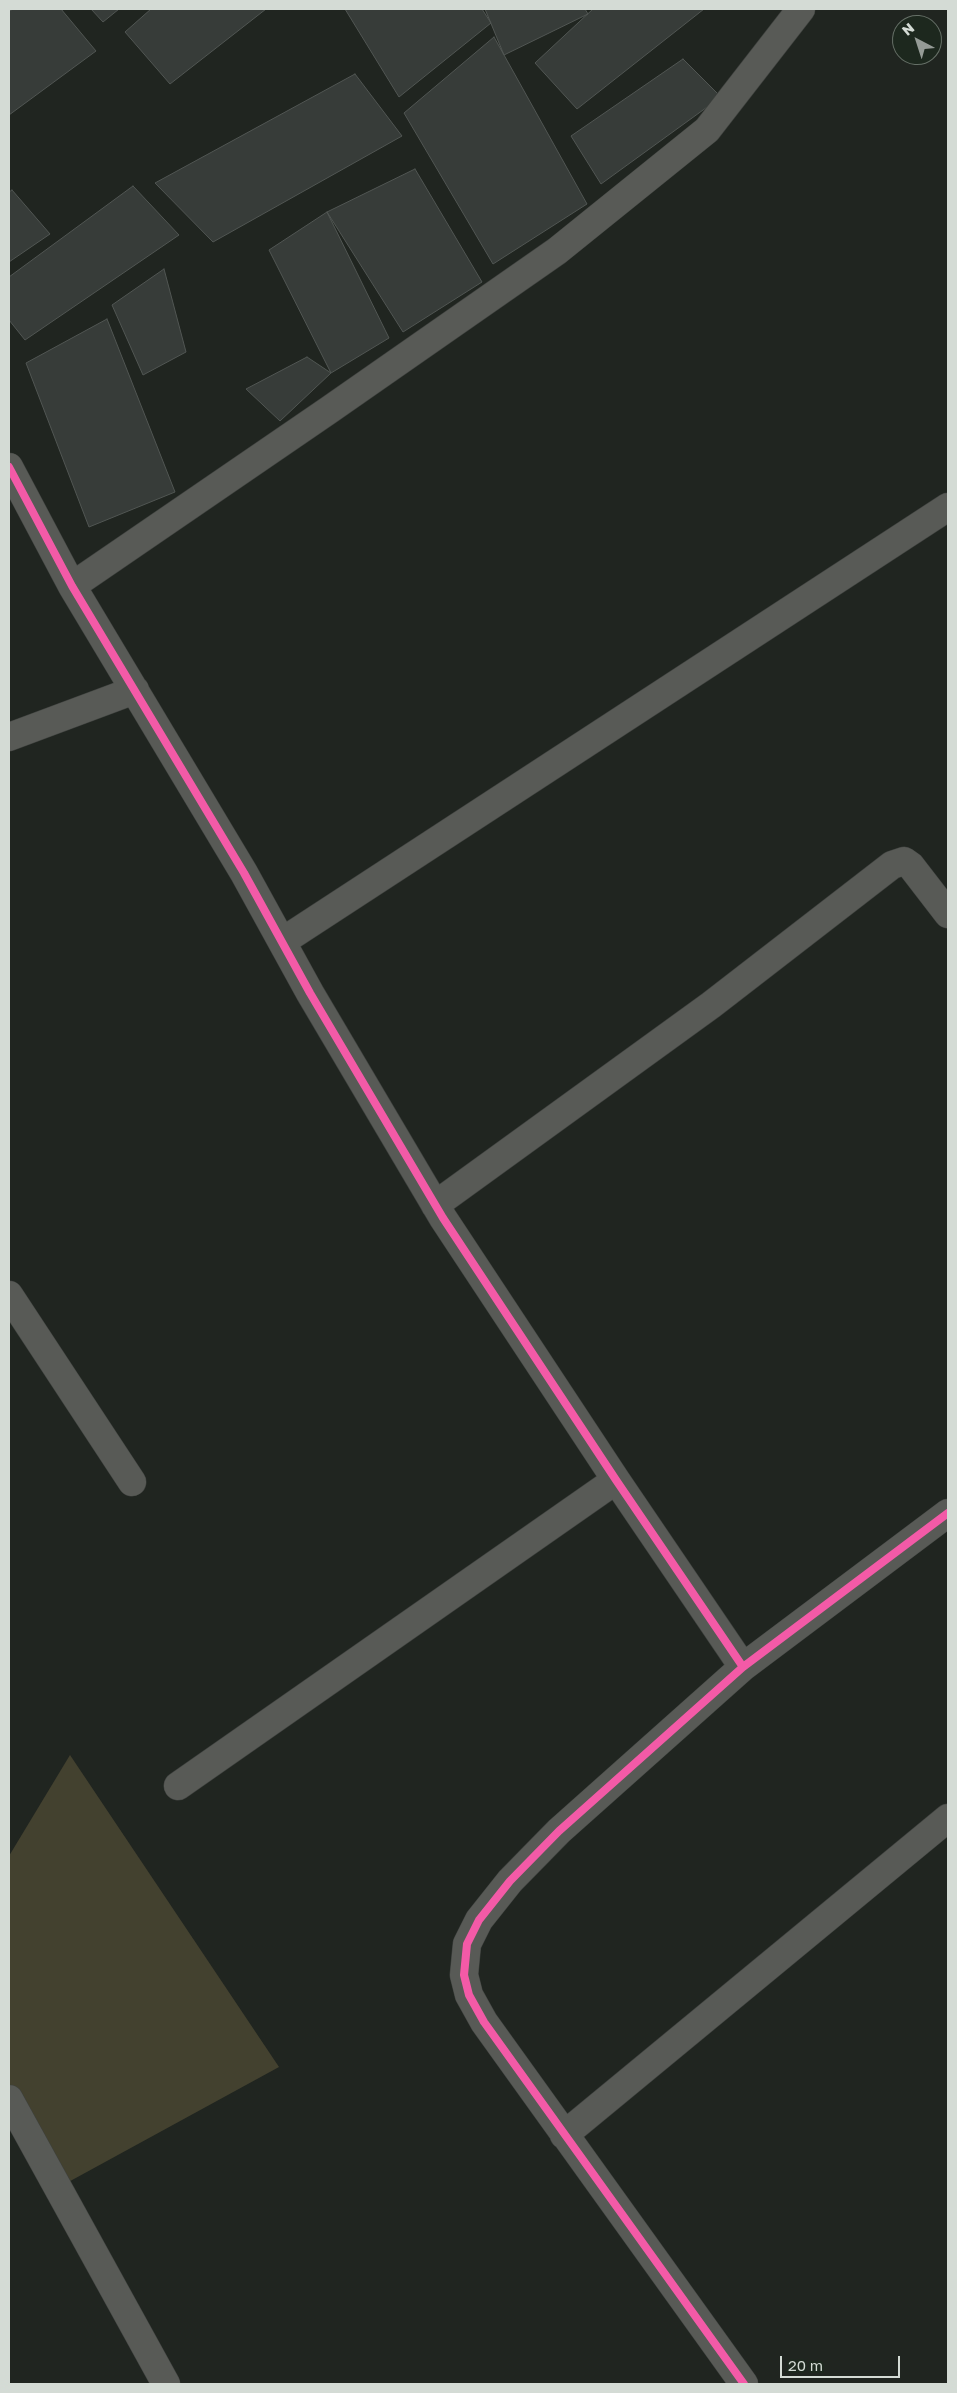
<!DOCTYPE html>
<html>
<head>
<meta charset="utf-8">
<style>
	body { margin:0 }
	#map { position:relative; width:957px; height:2393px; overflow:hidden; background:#202520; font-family:"Golos Text",sans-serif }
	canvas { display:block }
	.frame { position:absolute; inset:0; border:10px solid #d4dbd5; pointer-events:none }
	.north { position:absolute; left:892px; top:15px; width:50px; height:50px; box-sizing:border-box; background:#1d281e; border:1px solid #667067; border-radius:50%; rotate:320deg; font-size:14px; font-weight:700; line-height:20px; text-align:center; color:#d4dbd5 }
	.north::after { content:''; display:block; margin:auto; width:18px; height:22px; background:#959b96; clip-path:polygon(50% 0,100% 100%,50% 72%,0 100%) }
	.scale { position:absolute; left:780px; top:2356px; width:120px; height:22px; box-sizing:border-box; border:2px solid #d4dbd5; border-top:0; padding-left:6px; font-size:15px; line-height:18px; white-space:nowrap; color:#d4dbd5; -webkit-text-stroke:4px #1d281e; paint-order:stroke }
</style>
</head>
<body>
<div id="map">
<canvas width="957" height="2393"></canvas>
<div class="frame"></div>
<div class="north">N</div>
<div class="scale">20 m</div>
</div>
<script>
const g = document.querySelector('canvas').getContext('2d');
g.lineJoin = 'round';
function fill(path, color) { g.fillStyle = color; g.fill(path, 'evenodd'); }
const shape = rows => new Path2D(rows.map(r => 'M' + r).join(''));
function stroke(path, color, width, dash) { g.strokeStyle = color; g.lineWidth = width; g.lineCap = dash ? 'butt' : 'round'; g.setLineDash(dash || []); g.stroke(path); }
fill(shape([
	[70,1755,279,2067,52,2191,9,2128,9,1856]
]), '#43412f');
const building = shape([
	[13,9,61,9,96,51,9,115,9,11,13,9],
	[91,9,119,9,103,22,91,9],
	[151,9,266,9,170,84,125,32,151,9],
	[345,9,482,9,491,23,399,97,345,9],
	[485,9,585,9,588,14,504,55,485,9],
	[593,9,704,9,577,109,535,63,593,9],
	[494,37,587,204,493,264,404,113,494,37],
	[683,59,721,97,601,184,571,136,683,59],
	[355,74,402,136,213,242,155,183,355,74],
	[415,169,482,282,403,332,327,212,415,169],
	[133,186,179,235,25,340,9,320,9,277,133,186],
	[12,190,50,234,9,262,9,192,12,190],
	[327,212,389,338,331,373,269,250,327,212],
	[164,269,186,352,143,375,112,305,164,269],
	[107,319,175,492,89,527,26,363,107,319],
	[307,357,331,373,280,421,246,389,307,357]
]);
fill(building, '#373c39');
stroke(building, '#515653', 1);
const street = shape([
	[9,467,72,586,244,873,310,993,443,1218,616,1480,743,1667],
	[72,586,329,410,557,251,707,130,801,9],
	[9,737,135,690],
	[283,941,948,507],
	[435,1205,711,1005,892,865,904,861,911,866,948,914],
	[9,1295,132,1482],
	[178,1786,616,1480],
	[9,2099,166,2384],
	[564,2135,948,1818],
	[744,2384,484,2022,469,1995,464,1975,467,1944,479,1920,510,1881,559,1831,743,1667,948,1513]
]);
stroke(street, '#3e413e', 29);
stroke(street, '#585a56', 28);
stroke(shape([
	[9,467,72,586,244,873,310,993,443,1218,616,1480,743,1667],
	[744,2384,484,2022,469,1995,464,1975,467,1944,479,1920,510,1881,559,1831,743,1667,948,1513]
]), '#f35aa7', 8);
</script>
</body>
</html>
